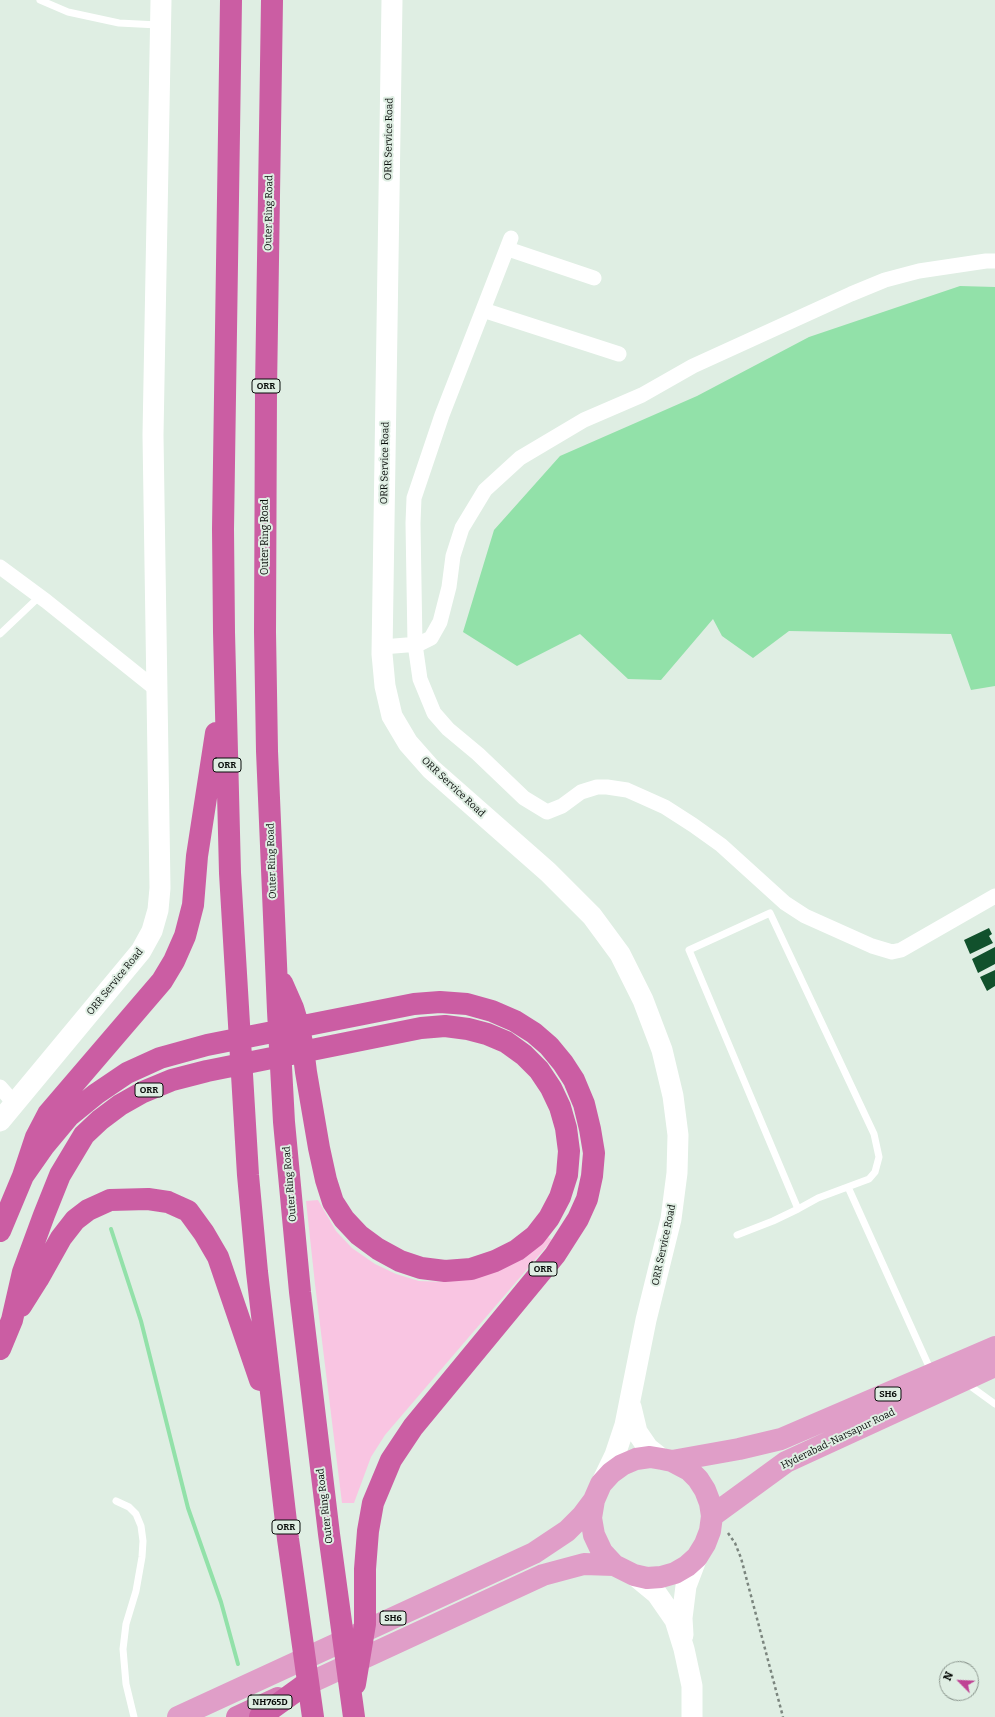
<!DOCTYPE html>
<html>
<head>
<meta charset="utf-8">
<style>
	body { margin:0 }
	#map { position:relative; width:995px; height:1717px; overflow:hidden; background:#dfeee3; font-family:Bitter,serif }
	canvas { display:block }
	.north { position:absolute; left:939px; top:1661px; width:40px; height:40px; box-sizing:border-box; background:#dfeee3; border:1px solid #89948c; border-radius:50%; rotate:294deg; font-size:11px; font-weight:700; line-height:16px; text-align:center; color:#090d0a }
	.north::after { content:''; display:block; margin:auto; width:14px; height:18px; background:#bf4394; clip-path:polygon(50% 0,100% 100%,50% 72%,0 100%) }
</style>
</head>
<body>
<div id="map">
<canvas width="995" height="1717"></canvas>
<div class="north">N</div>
</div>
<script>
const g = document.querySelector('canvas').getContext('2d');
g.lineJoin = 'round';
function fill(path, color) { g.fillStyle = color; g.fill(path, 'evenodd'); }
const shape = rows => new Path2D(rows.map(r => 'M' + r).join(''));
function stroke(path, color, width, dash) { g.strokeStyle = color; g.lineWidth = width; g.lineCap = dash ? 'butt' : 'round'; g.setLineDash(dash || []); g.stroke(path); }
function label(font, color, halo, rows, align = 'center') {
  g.font = font + ' Bitter,serif'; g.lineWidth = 4; g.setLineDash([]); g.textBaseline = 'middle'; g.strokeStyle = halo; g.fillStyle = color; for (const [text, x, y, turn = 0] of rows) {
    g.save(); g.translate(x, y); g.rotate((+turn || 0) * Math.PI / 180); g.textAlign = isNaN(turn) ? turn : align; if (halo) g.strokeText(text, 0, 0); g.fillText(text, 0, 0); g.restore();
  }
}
fill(shape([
	[318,1200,336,1231,352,1248,375,1264,396,1274,419,1281,447,1282,548,1237,552,1240,385,1435,371,1457,354,1503,342,1503,315,1284,306,1201]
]), '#f9c5e2');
fill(shape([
	[960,286,995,287,995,686,971,690,951,634,789,631,753,658,722,636,713,619,661,680,628,679,580,634,517,666,463,632,494,530,560,456,697,396,809,337]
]), '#92e1a9');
stroke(shape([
	[111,1229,141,1321,188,1508,221,1602,238,1664]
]), '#92e1a9', 4);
fill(shape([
	[989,928,992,934,989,936,993,943,970,954,964,940],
	[995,947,995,964,978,973,972,959],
	[995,970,995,986,987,991,980,977]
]), '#11512c');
stroke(shape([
	[728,1533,735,1543,741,1558,783,1717]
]), '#7b857e', 2.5, [3, 3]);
stroke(shape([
	[40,0,68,12,119,23,158,25],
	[0,634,40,596],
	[848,1187,931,1371],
	[737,1235,773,1221,798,1209,818,1198,869,1179,875,1172,879,1157,874,1134,770,913,689,950,798,1209],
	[966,1383,995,1404],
	[116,1501,129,1507,136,1514,141,1526,143,1541,142,1557,136,1591,126,1624,123,1649,126,1684,134,1717]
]), '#fff', 7);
stroke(shape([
	[511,238,442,415,414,498,413,523,415,644,420,679,434,713,448,729,478,754,524,798,547,812,562,806,581,792,597,787,607,787,627,790,645,798,665,807,693,825,721,845,785,903,805,916,872,946,892,952,901,950,995,896],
	[508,249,594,278],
	[483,310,619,354],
	[0,567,46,601,157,690],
	[382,647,419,644,431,638,440,622,449,587,453,556,462,528,485,490,520,458,584,420,642,395,693,366,851,294,885,280,919,271,986,261,995,261],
	[0,1087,14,1103]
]), '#fff', 15);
stroke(shape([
	[392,0,382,654,385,686,392,716,408,743,431,769,548,872,592,916,620,954,643,1000,662,1050,673,1096,678,1135,677,1173,671,1219,646,1320,625,1425,615,1455,602,1482],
	[0,1121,141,951,152,931,158,910,160,888,153,435,161,0],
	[631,1407,637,1432,648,1448,662,1459],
	[634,1575,657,1594,675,1620,684,1649,692,1686,692,1717],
	[683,1635,682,1618,686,1586,697,1557]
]), '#fff', 21);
stroke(shape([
	[672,1461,739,1449,781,1439,995,1347],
	[712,1516,786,1462,995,1366],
	[303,1686,543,1575,584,1564,614,1565],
	[178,1717,534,1553,567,1531,582,1516,594,1500,601,1484,611,1473,622,1465,636,1459,650,1457,662,1459,672,1461,689,1470,698,1479,705,1490,710,1503,712,1516,710,1531,705,1544,697,1557,687,1566,675,1573,661,1577,647,1578,634,1575,614,1565,602,1552,594,1535,591,1518,594,1500]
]), '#e09ec8', 22);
stroke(shape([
	[237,1717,278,1698]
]), '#d67eb6', 22);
stroke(shape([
	[231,0,223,529,224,632,230,873,248,1175,257,1272,288,1539,313,1717],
	[272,0,266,390,265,632,267,751,278,1011,284,1122,300,1292,329,1534,354,1717],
	[23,1176,44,1146,69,1116,96,1094,127,1073,160,1058,207,1045,414,1004,440,1002,467,1004,492,1011,515,1021,534,1033,549,1046,563,1063,574,1080,584,1104,590,1129,594,1153,592,1176,587,1199,578,1219,555,1255,413,1427,391,1460,373,1503,368,1531,365,1569,365,1624,355,1684],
	[0,1231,23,1176,36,1137,48,1114,162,981,174,961,185,936,193,905,197,856,216,733],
	[21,1306,38,1279,61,1238,75,1220,88,1210,110,1200,148,1199,168,1202,188,1211,204,1233,218,1257,260,1380],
	[0,1349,12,1320,23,1272,44,1215,60,1175,84,1135,100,1120,120,1105,143,1092,172,1080,207,1071,421,1028,445,1026,468,1029,487,1034,506,1042,524,1055,539,1070,551,1088,560,1107,566,1128,569,1151,567,1175,560,1197,549,1218,535,1236,517,1250,495,1261,471,1269,445,1271,421,1268,400,1261,378,1249,359,1235,344,1219,333,1202,326,1180,319,1148,306,1072,303,1048,299,1028,293,1008,282,983],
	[260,1717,303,1686]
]), '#cb5da3', 22);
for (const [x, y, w] of [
	[266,386,28],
	[227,765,28],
	[149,1090,28],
	[543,1269,28],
	[888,1394,26],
	[286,1527,28],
	[393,1618,26],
	[270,1702,44]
]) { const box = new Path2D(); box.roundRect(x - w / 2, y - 7, w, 14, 3); g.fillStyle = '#dfeee3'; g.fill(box); stroke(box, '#090d0a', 1); }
label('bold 9px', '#090d0a', null, [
	["ORR",266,386],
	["ORR",227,765],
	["ORR",149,1090],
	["ORR",543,1269],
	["SH6",888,1394],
	["ORR",286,1527],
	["SH6",393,1618],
	["NH765D",270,1702]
]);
label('10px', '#090d0a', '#dfeee3', [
	["ORR Service Road",389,139,-89],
	["Outer Ring Road",269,213,-89],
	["ORR Service Road",385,463,-89],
	["Outer Ring Road",265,537,-90],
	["ORR Service Road",453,787,43],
	["Outer Ring Road",272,861,-92],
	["ORR Service Road",115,982,-51],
	["Outer Ring Road",290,1184,-95],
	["ORR Service Road",664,1245,-78],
	["Hyderabad-Narsapur Road",838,1439,-26],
	["Outer Ring Road",325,1506,-97]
]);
</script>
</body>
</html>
